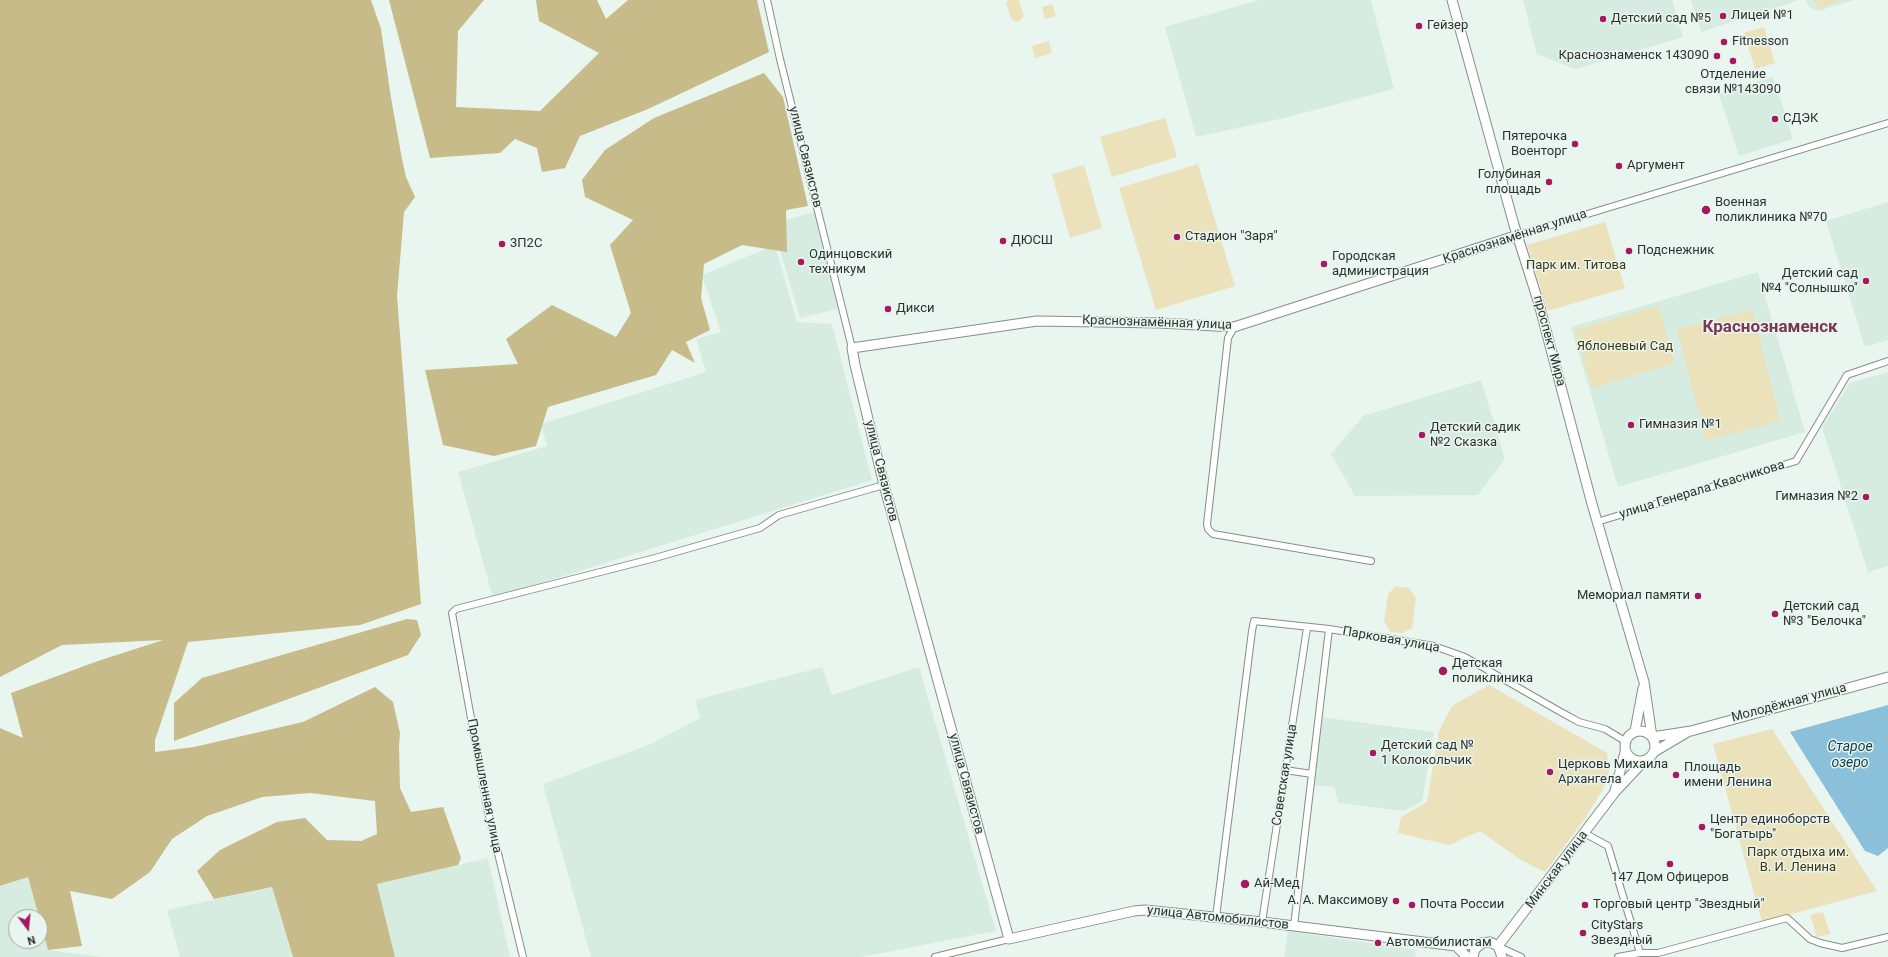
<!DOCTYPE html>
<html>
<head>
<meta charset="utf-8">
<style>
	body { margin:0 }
	#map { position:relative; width:1888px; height:957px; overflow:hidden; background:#e9f5ef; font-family:Roboto,sans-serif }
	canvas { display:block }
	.north { position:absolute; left:8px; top:909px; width:40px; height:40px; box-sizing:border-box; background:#e9f5ef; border:1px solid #9ea7a3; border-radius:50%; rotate:164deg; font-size:11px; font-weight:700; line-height:16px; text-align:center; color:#2d3230 }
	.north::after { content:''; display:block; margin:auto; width:14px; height:18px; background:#a41961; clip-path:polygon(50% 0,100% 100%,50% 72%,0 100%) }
</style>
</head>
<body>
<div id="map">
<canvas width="1888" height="957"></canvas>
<div class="north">N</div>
</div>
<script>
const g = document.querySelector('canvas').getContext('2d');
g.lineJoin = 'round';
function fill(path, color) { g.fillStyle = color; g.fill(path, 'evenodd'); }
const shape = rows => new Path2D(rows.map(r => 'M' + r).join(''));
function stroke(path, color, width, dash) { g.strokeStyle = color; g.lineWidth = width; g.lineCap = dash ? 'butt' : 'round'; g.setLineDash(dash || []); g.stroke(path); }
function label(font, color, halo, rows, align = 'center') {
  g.font = font + ' Roboto,sans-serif'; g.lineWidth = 3; g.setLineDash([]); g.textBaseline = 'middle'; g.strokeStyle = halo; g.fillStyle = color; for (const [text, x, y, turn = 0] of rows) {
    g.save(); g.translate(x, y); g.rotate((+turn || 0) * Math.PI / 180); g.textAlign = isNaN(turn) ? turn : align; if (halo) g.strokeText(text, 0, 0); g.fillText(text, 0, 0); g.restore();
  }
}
fill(shape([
	[1259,0,1371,0,1394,89,1284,118,1196,137,1165,27],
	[1523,0,1672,0,1683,37,1575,69,1537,54],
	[1691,0,1799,0,1701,32],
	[1806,0,1855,0,1818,11,1808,6],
	[1773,77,1793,139,1739,156,1719,94],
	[1888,202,1888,340,1865,347,1826,221],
	[814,212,838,309,800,318,772,224],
	[775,245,797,322,832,324,872,480,493,598,458,472,547,446,541,424,706,372,696,339,721,332,702,275],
	[1758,272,1805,432,1618,487,1571,327],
	[1888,372,1888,566,1868,572,1822,427,1850,383],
	[1481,380,1505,459,1478,495,1355,496,1331,454,1363,416],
	[822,667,832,695,919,667,996,931,861,957,591,957,543,784,651,744,700,718,695,700],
	[1320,717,1434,732,1422,802,1403,811,1339,803,1334,787,1310,785],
	[488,858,510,957,395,957,377,884],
	[28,876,39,917,16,917,16,941,40,941,40,921,48,950,103,957,0,957,0,887],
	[272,887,293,957,180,957,167,910],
	[1288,931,1417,950,1415,957,1284,957]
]), '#d7ece1');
fill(shape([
	[1008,0,1019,0,1024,16,1018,22,1012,20,1006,3],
	[1813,0,1843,0,1817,8],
	[1052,4,1056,16,1045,19,1042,7],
	[1764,27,1775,63,1755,69,1744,33],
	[1049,41,1052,53,1035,58,1032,46],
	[1165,118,1177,157,1112,177,1100,137],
	[1198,164,1235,286,1156,310,1119,188],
	[1084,165,1102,228,1070,238,1052,174],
	[1605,222,1625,288,1548,311,1527,245],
	[1658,306,1675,363,1592,388,1575,330],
	[1752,310,1780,421,1706,440,1677,329],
	[1396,586,1409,588,1416,598,1412,628,1402,633,1390,632,1384,621,1388,594],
	[1489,685,1607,753,1609,773,1603,789,1584,820,1545,872,1521,860,1480,831,1449,845,1398,833,1401,817,1427,802,1439,731,1452,706],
	[1772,729,1877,891,1762,922,1713,744],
	[1823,912,1830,934,1817,937,1810,915]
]), '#ebe1bb');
fill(shape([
	[0,0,371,0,381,29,391,98,402,159,406,177,415,197,404,212,397,296,421,604,360,625,188,642,155,740,155,752,194,747,303,722,375,687,393,702,400,733,399,747,400,788,411,812,443,807,461,858,458,865,377,884,395,957,293,957,272,887,214,899,197,871,220,850,277,822,305,818,327,840,361,841,377,834,375,801,310,793,262,797,207,816,172,839,150,872,112,899,70,891,82,946,48,950,28,877,0,886,0,728,23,738,11,693,98,661,163,640,62,645,0,677],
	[389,0,484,0,458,31,456,107,540,111,599,53,539,21,536,0,597,0,606,19,628,0,757,0,769,52,648,109,580,136,565,168,542,172,537,148,515,139,500,153,430,158],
	[764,73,783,97,808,206,786,210,787,252,742,245,704,264,701,298,710,330,686,342,695,363,672,350,656,375,548,407,536,446,494,456,443,445,425,370,518,364,506,339,552,305,616,337,631,313,610,245,633,220,585,197,582,180,605,150,654,118],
	[407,619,417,620,421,635,408,655,174,741,174,703,202,678]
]), '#c7bb8a');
fill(shape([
	[1888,705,1888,848,1878,856,1865,851,1790,732]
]), '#8bc0db');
const street = shape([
	[767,0,780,59,852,348],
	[1518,235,1888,123],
	[1234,327,1228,338,1207,524,1208,529,1213,534,1371,561],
	[1597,522,1796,461,1847,375,1888,361],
	[1285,770,1312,774],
	[1584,833,1608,846,1640,953],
	[1216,917,1252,631,1254,621,1329,629,1434,646,1465,657,1559,711,1579,722,1605,729,1625,741],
	[1262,922,1307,628],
	[1294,926,1329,629],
	[1499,947,1521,957],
	[523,957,488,812,452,613,456,609,655,558,760,528,779,515,884,485],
	[935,957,1009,939],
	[1618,957,1640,953,1658,953,1787,918,1810,939,1820,943,1842,948,1888,937]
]);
const secondary = shape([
	[1452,0,1514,225,1539,304,1592,504,1644,682,1652,737],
	'1625 746a15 15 0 1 1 30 0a15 15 0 1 1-30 0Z',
	[1635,731,1643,688],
	[1652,737,1691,731,1888,677],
	[1654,752,1686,733],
	[1615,791,1625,752],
	[1456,946,1467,957],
	[1498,946,1615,792,1644,761],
	[1473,957,1475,949,1481,944],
	[1502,957,1498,946,1490,942,1456,946,1262,922,1145,910,1134,911,1009,939,884,485,855,365,852,348,1037,321,1160,323,1234,327,1518,235]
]);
stroke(street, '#848f89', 8);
stroke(secondary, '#848f89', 11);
stroke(street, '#fff', 6);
stroke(secondary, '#fff', 9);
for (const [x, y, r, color] of [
	[1723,16,4,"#a41961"],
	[1603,19,4,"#a41961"],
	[1419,26,4,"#a41961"],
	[1724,42,4,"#a41961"],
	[1717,56,4,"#a41961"],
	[1733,61,4,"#a41961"],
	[1775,119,4,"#a41961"],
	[1575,144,4,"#a41961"],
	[1619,166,4,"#a41961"],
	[1549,182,4,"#a41961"],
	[1706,210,5,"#a41961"],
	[1177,237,4,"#a41961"],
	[1003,241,4,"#a41961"],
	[502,244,4,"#a41961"],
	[1629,251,4,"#a41961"],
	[801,262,4,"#a41961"],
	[1324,264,4,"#a41961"],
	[1866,281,4,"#a41961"],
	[888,309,4,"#a41961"],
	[1631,425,4,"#a41961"],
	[1422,435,4,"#a41961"],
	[1866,497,4,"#a41961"],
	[1698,596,4,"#a41961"],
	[1775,614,4,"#a41961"],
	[1443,671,5,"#a41961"],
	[1373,753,4,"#a41961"],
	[1550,772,4,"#a41961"],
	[1676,775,4,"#a41961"],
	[1702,827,4,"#a41961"],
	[1670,864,4,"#a41961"],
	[1245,884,5,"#a41961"],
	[1396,901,4,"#a41961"],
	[1412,905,4,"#a41961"],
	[1585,905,4,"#a41961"],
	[1583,933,4,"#a41961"],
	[1378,943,4,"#a41961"]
]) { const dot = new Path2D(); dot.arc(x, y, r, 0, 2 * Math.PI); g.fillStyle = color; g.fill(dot); stroke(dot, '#e9f5ef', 1.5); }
label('13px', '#2d3230', '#e9f5ef', [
	["Лицей №1",1731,16],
	["Детский сад №5",1611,19],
	["Гейзер",1427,26],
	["Fitnesson",1732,42],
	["Краснознаменск 143090",1709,56,"right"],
	["Отделение",1733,75,"center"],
	["связи №143090",1733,90,"center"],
	["СДЭК",1783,119],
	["Пятерочка",1567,137,"right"],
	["Военторг",1567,152,"right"],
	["Аргумент",1627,166],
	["Голубиная",1541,175,"right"],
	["площадь",1541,190,"right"],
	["Военная",1715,203],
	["поликлиника №70",1715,218],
	["Стадион \"Заря\"",1185,237],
	["ДЮСШ",1011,241],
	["3П2С",510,244],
	["Подснежник",1637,251],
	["Одинцовский",809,255],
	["техникум",809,270],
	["Городская",1332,257],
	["администрация",1332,272],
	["Детский сад",1858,274,"right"],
	["№4 \"Солнышко\"",1858,289,"right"],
	["Дикси",896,309],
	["Гимназия №1",1639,425],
	["Детский садик",1430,428],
	["№2 Сказка",1430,443],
	["Гимназия №2",1858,497,"right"],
	["Мемориал памяти",1690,596,"right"],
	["Детский сад",1783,607],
	["№3 \"Белочка\"",1783,622],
	["Детская",1452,664],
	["поликлиника",1452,679],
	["Детский сад №",1381,746],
	["1 Колокольчик",1381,761],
	["Церковь Михаила",1558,765],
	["Архангела",1558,780],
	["Площадь",1684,768],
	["имени Ленина",1684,783],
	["Центр единоборств",1710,820],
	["\"Богатырь\"",1710,835],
	["147 Дом Офицеров",1670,878,"center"],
	["Ай-Мед",1254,884],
	["А. А. Максимову",1388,901,"right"],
	["Почта России",1420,905],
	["Торговый центр \"Звездный\"",1593,905],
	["CityStars",1591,926],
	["Звездный",1591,941],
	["Автомобилистам",1386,943]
], 'left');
label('13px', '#2d3230', '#e9f5ef', [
	["улица Связистов",805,157,76],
	["Краснознамённая улица",1515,237,-18],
	["Краснознамённая улица",1157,323,2],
	["проспект Мира",1549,341,75],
	["улица Связистов",881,471,76],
	["улица Генерала Квасникова",1702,490,-17],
	["Парковая улица",1391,640,10],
	["Молодёжная улица",1789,703,-15],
	["Советская улица",1285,775,-81],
	["улица Связистов",966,784,75],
	["Промышленная улица",484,786,79],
	["Минская улица",1557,870,-53],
	["улица Автомобилистов",1218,918,6]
]);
label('13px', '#413810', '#e9f5ef', [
	["Парк им. Титова",1576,266],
	["Яблоневый Сад",1625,347],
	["Парк отдыха им.",1798,853],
	["В. И. Ленина",1798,868]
]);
label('italic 14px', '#0d3b4e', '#e9f5ef', [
	["Старое",1850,747],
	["озеро",1850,763]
]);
label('bold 17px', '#7a3653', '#e9f5ef', [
	["Краснознаменск",1770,328]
]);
</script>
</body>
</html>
